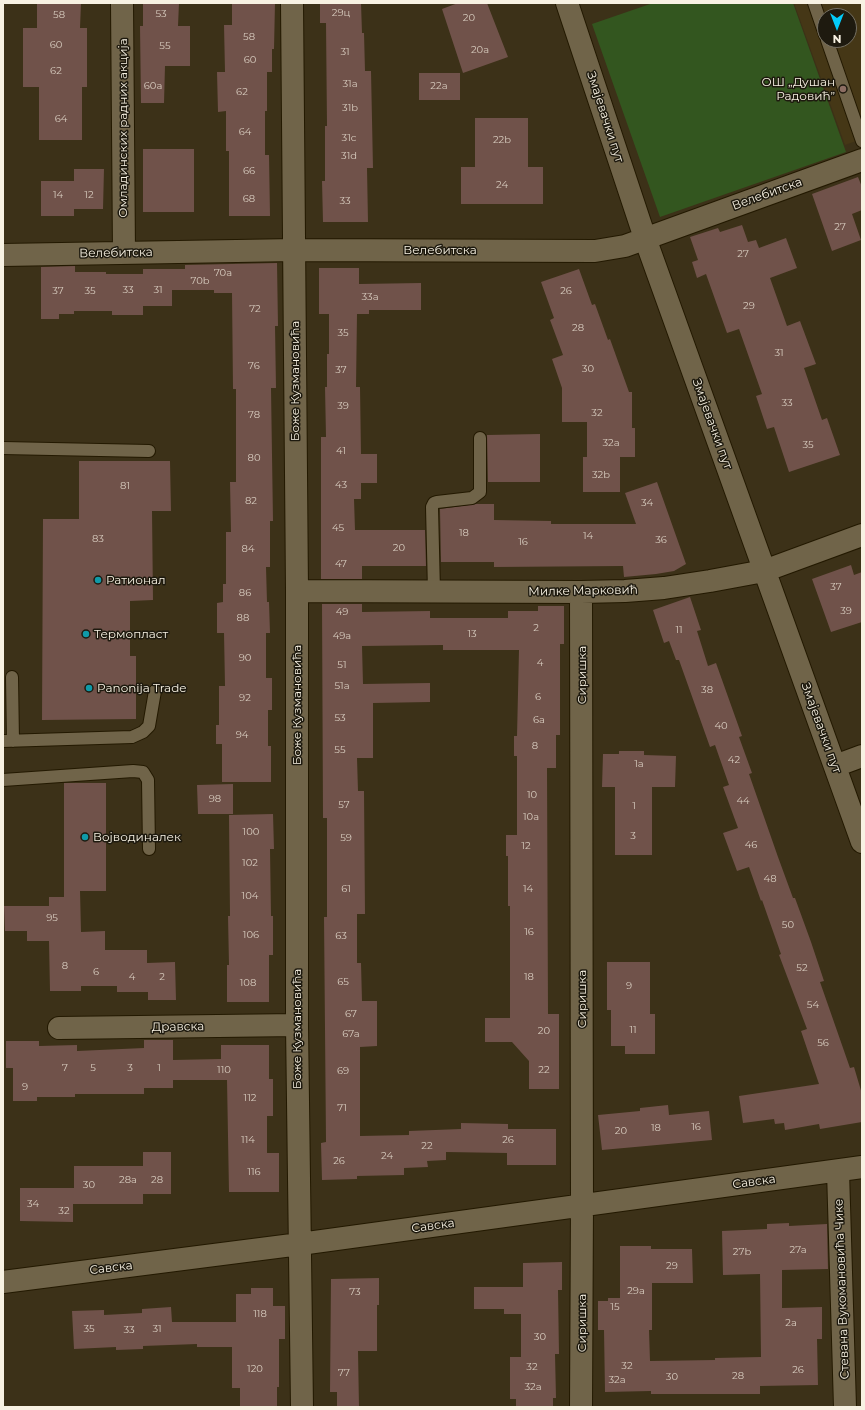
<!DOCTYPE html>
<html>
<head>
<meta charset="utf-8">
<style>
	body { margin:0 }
	#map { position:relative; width:865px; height:1410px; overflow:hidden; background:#3c3118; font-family:Montserrat,sans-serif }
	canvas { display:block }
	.frame { position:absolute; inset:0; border:4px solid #f8f2e3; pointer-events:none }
	.north { position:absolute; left:817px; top:8px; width:40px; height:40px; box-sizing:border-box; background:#1e1a0f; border:1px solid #757064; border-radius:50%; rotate:180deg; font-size:11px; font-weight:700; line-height:16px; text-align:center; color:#f8f2e3 }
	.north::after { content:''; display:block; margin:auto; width:14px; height:18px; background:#03cbf9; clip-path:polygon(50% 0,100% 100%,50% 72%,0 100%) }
</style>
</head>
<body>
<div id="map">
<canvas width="865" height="1410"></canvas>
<div class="frame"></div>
<div class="north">N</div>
</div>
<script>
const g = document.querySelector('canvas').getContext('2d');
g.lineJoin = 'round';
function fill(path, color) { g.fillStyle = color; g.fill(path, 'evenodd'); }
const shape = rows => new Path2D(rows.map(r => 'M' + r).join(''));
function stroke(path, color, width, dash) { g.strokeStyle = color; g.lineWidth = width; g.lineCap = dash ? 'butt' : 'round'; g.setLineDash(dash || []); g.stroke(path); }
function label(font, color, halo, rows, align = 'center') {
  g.font = font + ' Montserrat,sans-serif'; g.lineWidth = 3; g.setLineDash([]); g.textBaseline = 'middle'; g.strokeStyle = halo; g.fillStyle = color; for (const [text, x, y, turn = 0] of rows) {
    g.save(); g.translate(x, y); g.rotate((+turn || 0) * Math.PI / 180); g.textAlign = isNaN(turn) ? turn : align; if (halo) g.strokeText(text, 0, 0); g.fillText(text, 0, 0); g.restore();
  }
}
fill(shape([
	[794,3,862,3,862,139,845,145],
	[825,16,849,16,849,40,825,40]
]), '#453716');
fill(shape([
	[653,3,793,3,846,152,660,217,592,24]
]), '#33561f');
fill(shape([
	[37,3,81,3,80,28,87,28,87,87,82,87,82,140,39,140,39,87,23,87,23,28,37,28],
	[143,3,179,3,178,26,190,26,190,66,165,66,164,103,141,103,140,26,143,26],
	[232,3,275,3,274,49,272,49,272,72,267,72,267,111,265,111,265,155,269,155,270,216,229,216,229,151,226,151,226,111,218,112,217,72,225,72,224,25,232,25],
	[320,3,361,3,362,33,364,33,365,71,371,71,373,168,367,168,368,222,323,222,322,181,325,181,325,126,327,126,326,23,320,23],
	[458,3,487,3,508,57,463,73,442,9],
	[419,73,460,73,460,100,419,100],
	[475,118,528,118,528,167,543,167,543,204,461,204,461,167,475,167],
	[143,149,194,149,194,212,143,212],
	[74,169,104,169,103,209,74,209,74,216,41,216,41,181,74,181],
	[858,177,862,187,862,210,852,214,861,240,832,251,812,194],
	[742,225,748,242,756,240,759,248,786,238,797,268,770,278,787,326,800,321,816,364,804,368,822,420,827,418,840,455,789,472,774,427,767,429,756,396,762,394,739,329,727,333,706,274,697,278,692,262,698,260,690,237,718,228,720,232],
	[277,263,278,326,275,326,276,388,271,388,273,521,270,521,270,567,266,567,267,602,269,602,270,633,266,633,266,678,272,678,272,710,268,710,268,746,271,746,271,782,222,782,222,744,216,744,216,725,219,725,219,686,225,686,224,633,217,633,217,603,223,602,223,584,226,584,226,532,231,532,230,482,236,482,236,389,233,389,232,293,214,293,214,290,172,290,172,306,143,306,143,315,112,315,112,311,74,311,74,314,59,314,59,319,41,319,41,267,75,266,75,272,106,272,106,274,143,274,143,269,185,269,185,265],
	[319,268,359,268,359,284,421,283,421,310,369,310,369,314,357,314,356,387,360,387,361,454,377,454,377,483,361,483,361,499,354,499,355,530,425,530,426,566,362,566,362,579,321,579,321,437,326,437,325,387,327,387,327,354,329,354,329,314,319,314],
	[579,269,592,305,595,304,608,340,610,339,629,392,632,392,632,428,635,428,635,457,620,457,620,492,583,492,583,457,587,457,587,422,562,422,562,388,552,359,563,355,550,320,554,318,541,282],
	[540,434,540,482,488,482,487,435],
	[79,461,170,461,171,511,152,511,153,600,130,601,130,656,136,656,136,719,42,720,43,519,79,519],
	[657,482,686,564,674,571,656,574,624,577,623,566,494,567,494,562,441,562,440,509,476,504,494,504,494,520,551,521,551,524,636,524,625,493],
	[851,565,854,575,862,572,862,622,831,632,812,579],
	[690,597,701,630,697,631,708,666,716,663,742,736,739,737,752,773,749,774,778,857,793,898,795,898,811,942,824,981,820,982,850,1068,854,1067,862,1094,862,1122,820,1129,819,1124,785,1130,784,1123,775,1124,774,1119,743,1123,739,1096,819,1084,801,1031,807,1029,779,955,781,954,762,900,761,901,749,867,737,871,723,833,738,828,723,787,729,785,715,745,710,747,679,660,676,660,669,641,664,643,653,610],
	[322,604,362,604,362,612,430,611,430,618,508,618,508,611,538,611,538,606,564,606,564,644,560,644,560,735,556,735,556,768,547,768,548,1014,559,1014,559,1089,529,1089,529,1061,512,1042,485,1042,485,1018,510,1018,510,906,508,906,508,856,506,856,506,835,517,835,517,756,514,756,514,736,517,736,519,650,443,650,443,645,362,646,363,684,430,683,430,702,373,703,373,758,357,758,358,791,364,791,365,914,357,914,357,963,361,963,362,1001,377,1001,377,1046,360,1047,360,1136,409,1135,409,1131,461,1129,461,1123,508,1124,508,1129,556,1129,556,1165,507,1165,507,1153,446,1152,446,1160,427,1161,428,1167,404,1168,404,1175,357,1176,357,1179,322,1180,321,1143,326,1142,324,917,327,917,327,818,323,818],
	[619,751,644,751,644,755,676,756,675,787,652,787,652,855,615,855,615,787,602,787,603,754,619,754],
	[64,783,106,783,106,891,80,891,81,932,105,931,105,950,147,950,147,963,175,962,176,1000,148,1000,148,992,117,992,117,986,81,986,81,991,50,991,49,941,27,941,27,931,5,931,4,906,49,906,49,897,64,897],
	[233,784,233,814,198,814,197,785],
	[273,814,274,849,270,849,271,916,273,916,273,955,269,955,269,1002,227,1002,227,965,229,965,228,916,230,916,229,815],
	[607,962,650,962,650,1014,655,1014,655,1054,625,1054,625,1046,611,1046,611,1010,607,1010],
	[144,1040,173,1040,173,1060,221,1059,221,1045,269,1045,269,1079,273,1079,273,1116,267,1116,267,1153,279,1153,279,1192,229,1192,227,1080,173,1080,173,1088,144,1088,144,1094,75,1094,75,1097,37,1097,37,1101,13,1101,13,1068,6,1068,6,1041,39,1041,39,1046,77,1045,77,1051,144,1048],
	[668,1105,669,1115,709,1111,712,1140,602,1150,598,1115,640,1111,640,1108],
	[143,1152,171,1152,171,1194,143,1194,143,1204,73,1204,73,1222,20,1221,20,1188,74,1188,74,1166,143,1166],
	[789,1223,789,1226,827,1224,828,1269,782,1270,782,1308,822,1307,822,1339,817,1339,818,1385,760,1386,760,1394,651,1394,651,1391,605,1392,604,1330,598,1330,598,1301,608,1301,608,1298,620,1298,620,1246,651,1246,651,1249,692,1249,693,1283,652,1283,652,1330,649,1330,650,1361,715,1360,715,1358,761,1357,760,1274,723,1275,722,1231,767,1229,767,1224],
	[562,1262,562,1290,558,1290,559,1354,555,1354,556,1398,553,1398,553,1407,516,1407,516,1399,510,1399,510,1357,521,1357,521,1314,504,1314,504,1309,474,1309,474,1287,523,1287,523,1263],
	[379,1278,379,1305,377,1305,377,1351,358,1351,359,1407,337,1407,337,1392,330,1392,331,1279],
	[251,1288,273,1288,273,1306,285,1306,285,1339,279,1339,279,1387,277,1387,277,1407,240,1407,240,1388,232,1388,232,1347,197,1347,197,1344,143,1346,143,1349,116,1350,116,1347,74,1349,72,1311,104,1310,104,1315,142,1313,142,1309,171,1307,172,1322,236,1322,236,1294,251,1294]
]), '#70524a');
const service = shape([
	[814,3,825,35],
	[827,40,862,141],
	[3,448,149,451],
	[434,592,432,507,434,503,437,502,472,498,480,492,480,438],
	[12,677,13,741],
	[3,741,132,737,143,732,149,726,155,691],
	[3,780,133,771,143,772,148,780,149,849]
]);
const minor = shape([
	[122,3,124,253],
	[292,3,297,591,297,1025,302,1407],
	[567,3,645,238,862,842],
	[3,255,295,250,595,251,625,246,862,160],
	[297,591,581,592,625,591,664,588,710,581,764,571,862,535],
	[835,766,862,756],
	[59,1028,297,1025],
	[838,1171,845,1407],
	[3,1282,300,1244,862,1167],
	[581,1407,582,1205,581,592]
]);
stroke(service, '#231901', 14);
stroke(minor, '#231901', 24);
stroke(service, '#706449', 12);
stroke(minor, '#706449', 22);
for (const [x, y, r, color] of [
	[843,89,4,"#8d6e63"],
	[98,580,4,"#0f9aa8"],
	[86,634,4,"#0f9aa8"],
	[89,688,4,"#0f9aa8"],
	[85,837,4,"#0f9aa8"]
]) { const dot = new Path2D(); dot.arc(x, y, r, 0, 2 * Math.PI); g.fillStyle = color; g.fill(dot); stroke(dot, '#1e1a0f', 1.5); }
label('10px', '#d6cabd', null, [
	["29ц",341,13],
	["53",161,14],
	["58",59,15],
	["20",469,18],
	["58",249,37],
	["60",56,45],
	["55",165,46],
	["20a",480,50],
	["31",345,52],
	["60",250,60],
	["62",56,71],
	["31a",350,84],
	["60a",153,86],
	["22a",439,86],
	["62",242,92],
	["31b",350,108],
	["64",61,119],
	["64",245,132],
	["31c",349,138],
	["22b",502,140],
	["31d",349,156],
	["66",249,171],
	["24",502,185],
	["14",58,195],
	["12",89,195],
	["68",249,199],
	["33",345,201],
	["27",840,227],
	["27",743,254],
	["70a",223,273],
	["70b",200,281],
	["33",128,290],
	["31",158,290],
	["37",58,291],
	["35",90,291],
	["26",566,291],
	["33a",370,297],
	["29",749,306],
	["72",255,309],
	["28",578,328],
	["35",343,333],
	["31",779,353],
	["76",254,366],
	["30",588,369],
	["37",341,370],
	["33",787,403],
	["39",343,406],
	["32",597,413],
	["78",254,415],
	["32a",611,443],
	["35",808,445],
	["41",341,451],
	["80",254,458],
	["32b",601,475],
	["43",341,485],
	["81",125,486],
	["82",251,501],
	["34",647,503],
	["45",338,528],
	["18",464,533],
	["14",588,536],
	["83",98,539],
	["36",661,540],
	["16",523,542],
	["20",399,548],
	["84",248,549],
	["47",341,564],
	["37",836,587],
	["86",245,593],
	["39",846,611],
	["49",342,612],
	["88",243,618],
	["2",536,628],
	["11",679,630],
	["13",472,634],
	["49a",342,636],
	["90",245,658],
	["4",540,663],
	["51",342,665],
	["51a",342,686],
	["38",707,690],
	["6",538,697],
	["92",245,698],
	["53",340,718],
	["6a",539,720],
	["40",721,726],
	["94",242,735],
	["8",535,746],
	["55",340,750],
	["42",734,760],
	["1a",639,764],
	["10",532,795],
	["98",215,799],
	["44",743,801],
	["57",344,805],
	["1",634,806],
	["10a",531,817],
	["100",251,832],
	["3",633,836],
	["59",346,838],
	["46",751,845],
	["12",526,846],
	["102",250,863],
	["48",770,879],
	["61",346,889],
	["14",528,889],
	["104",250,896],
	["95",52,918],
	["50",788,925],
	["16",529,932],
	["106",251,935],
	["63",341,936],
	["8",65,966],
	["52",802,968],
	["6",96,972],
	["4",132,977],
	["2",162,977],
	["18",529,977],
	["65",343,982],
	["108",248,983],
	["9",629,986],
	["54",813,1005],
	["67",351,1014],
	["11",633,1030],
	["20",544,1031],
	["67a",351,1034],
	["56",823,1043],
	["7",65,1068],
	["5",93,1068],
	["3",130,1068],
	["1",159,1068],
	["110",224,1070],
	["22",544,1070],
	["69",343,1071],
	["9",25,1087],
	["112",250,1098],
	["71",342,1108],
	["16",696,1127],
	["18",656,1128],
	["20",621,1131],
	["114",248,1140],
	["26",508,1140],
	["22",427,1146],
	["24",387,1156],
	["26",339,1161],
	["116",254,1172],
	["28a",128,1180],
	["28",157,1180],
	["30",89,1185],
	["34",33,1204],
	["32",64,1211],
	["27a",798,1250],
	["27b",742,1252],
	["29",672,1266],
	["29a",636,1291],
	["73",355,1292],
	["15",615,1307],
	["118",260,1314],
	["2a",791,1323],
	["35",89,1329],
	["31",157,1329],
	["33",129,1330],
	["30",540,1337],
	["32",627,1366],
	["32",532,1367],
	["120",255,1369],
	["26",798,1370],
	["77",344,1373],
	["28",738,1376],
	["30",672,1377],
	["32a",617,1380],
	["32a",533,1387]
]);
label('12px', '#f8f2e3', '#1e1a0f', [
	["ОШ „Душан",835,82,"right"],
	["Радовић”",835,96,"right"],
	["Ратионал",106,580],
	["Термопласт",94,634],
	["Panonija Trade",97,688],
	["Војводиналек",93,837]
], 'left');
label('12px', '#f8f2e3', '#1e1a0f', [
	["Змајевачки пут",605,117,72],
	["Омладинских радних акција",123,128,-90],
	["Велебитска",767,194,-20],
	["Велебитска",440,250],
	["Велебитска",116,253,-1],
	["Боже Кузмановића",295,381,-90],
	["Змајевачки пут",712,424,70],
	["Милке Марковић",583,591,-1],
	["Сиришка",582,675,-90],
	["Боже Кузмановића",297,705,-90],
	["Змајевачки пут",821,728,70],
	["Сиришка",582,999,-90],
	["Дравска",178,1027,-1],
	["Боже Кузмановића",297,1029,-90],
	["Савска",754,1182,-8],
	["Савска",433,1226,-8],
	["Савска",111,1268,-7],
	["Стевана Вукомановића Чике",842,1289,-92],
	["Сиришка",582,1323,-90]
]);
</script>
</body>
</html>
